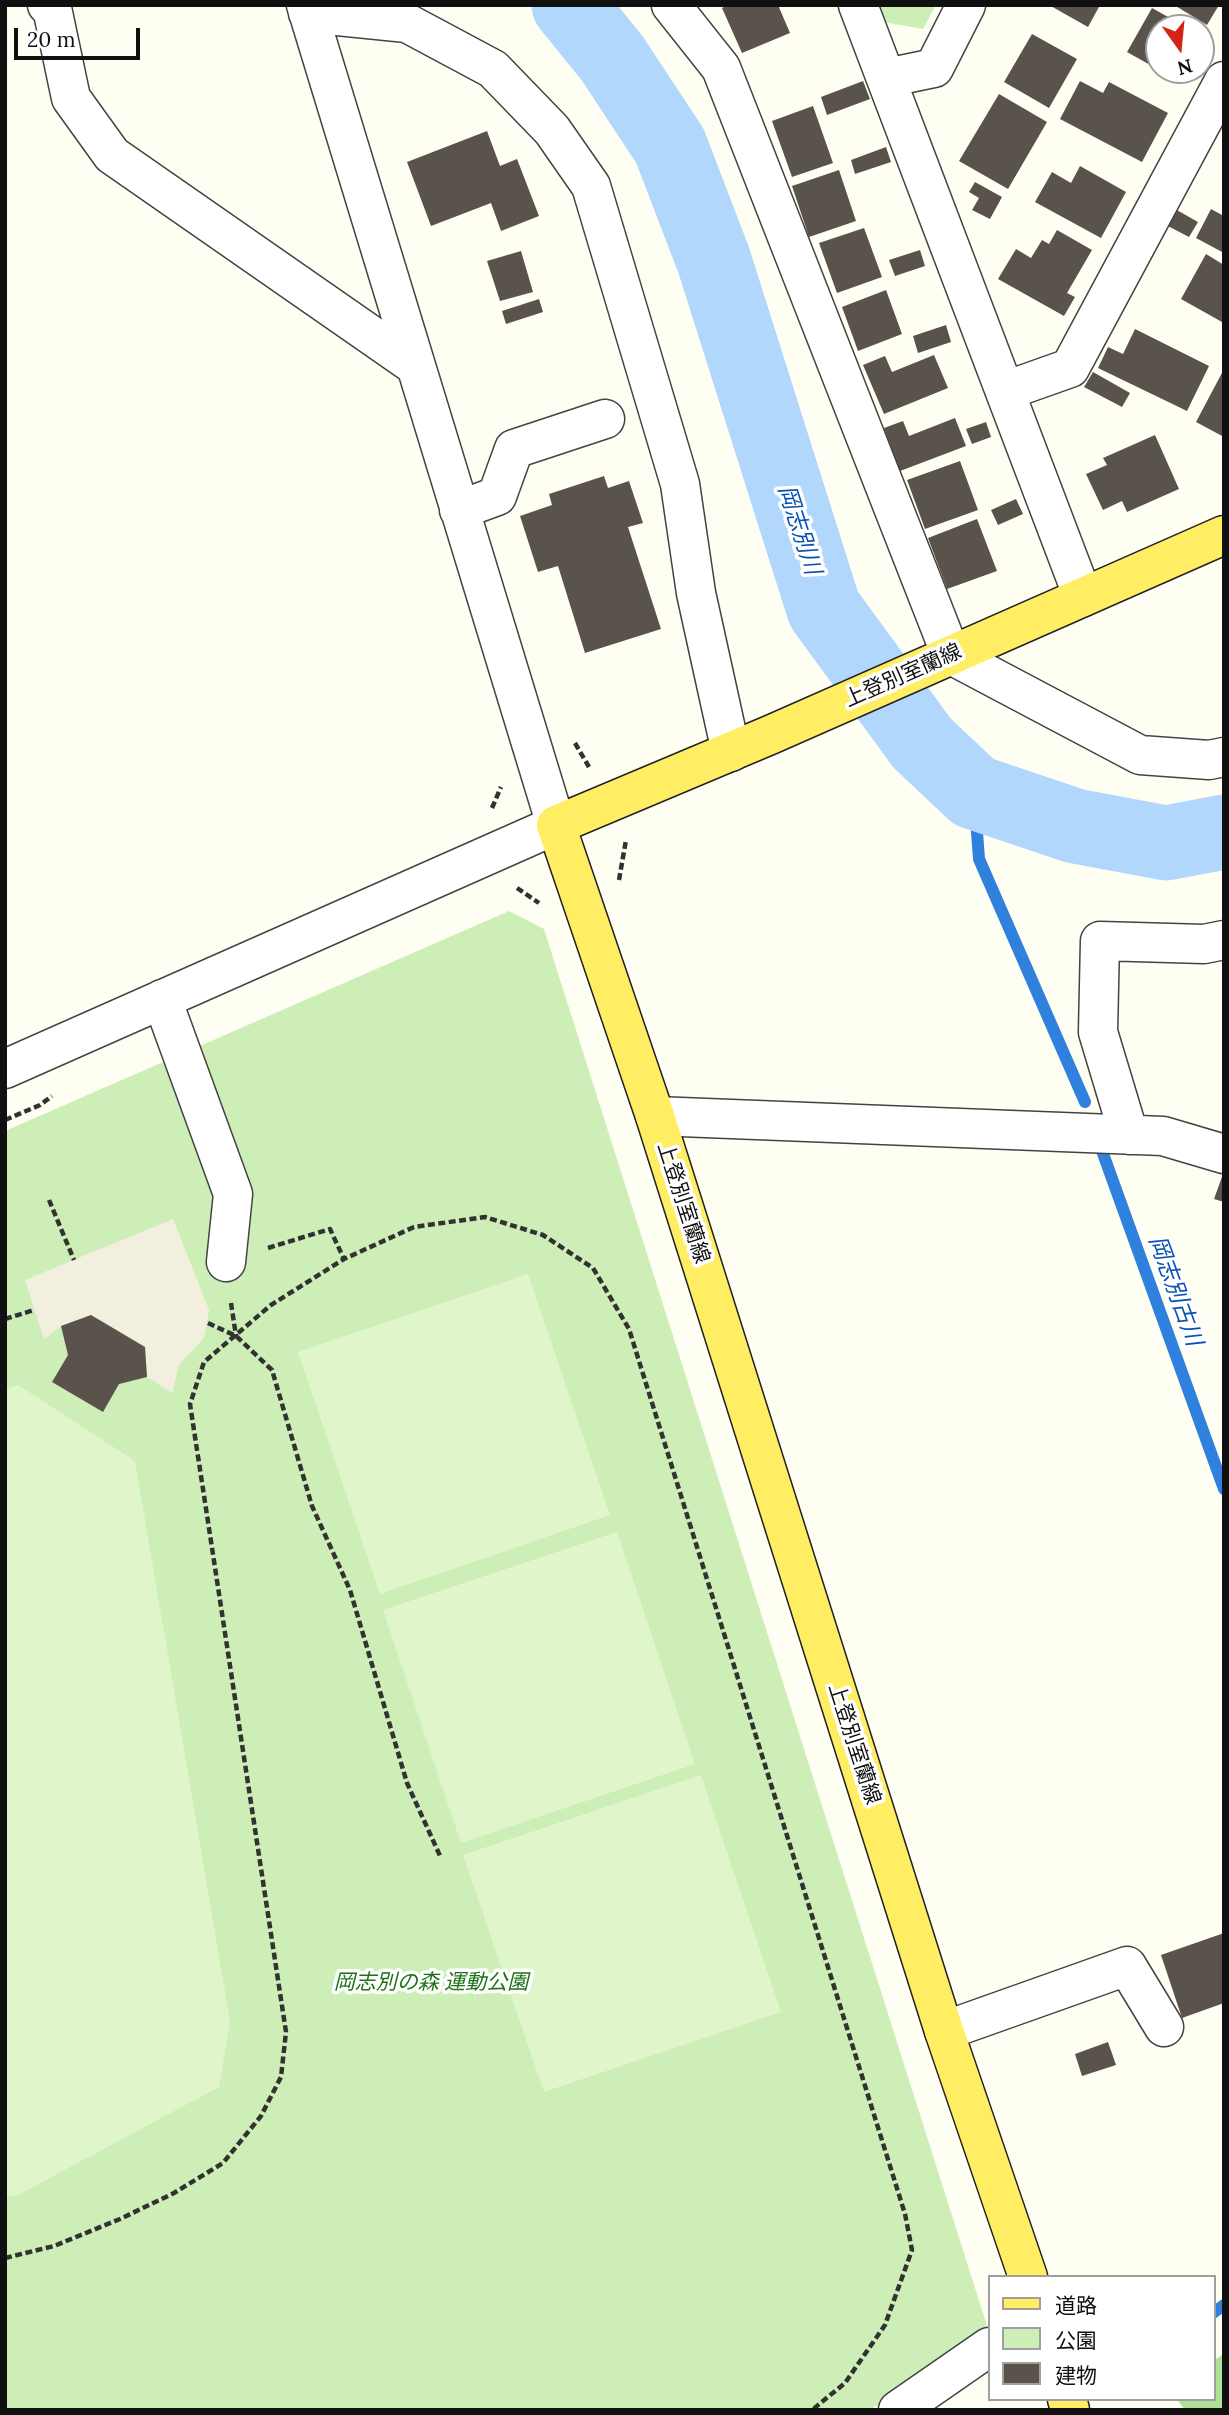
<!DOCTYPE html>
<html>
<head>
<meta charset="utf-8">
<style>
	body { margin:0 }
	#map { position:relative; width:1229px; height:2415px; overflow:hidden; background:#fffef3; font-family:Lora,"Noto Sans JP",serif }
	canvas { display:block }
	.frame { position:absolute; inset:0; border:7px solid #101010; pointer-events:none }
	.legend { position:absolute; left:988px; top:2275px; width:228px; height:126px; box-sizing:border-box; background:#fff; border:2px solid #9f9f9f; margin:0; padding:9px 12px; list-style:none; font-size:21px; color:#101010 }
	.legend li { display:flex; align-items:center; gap:14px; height:35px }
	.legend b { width:35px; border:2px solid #9f9f9f }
	.north { position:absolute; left:1145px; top:14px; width:70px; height:70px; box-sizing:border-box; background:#fff; border:2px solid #9f9f9f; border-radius:50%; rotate:165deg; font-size:19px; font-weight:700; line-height:28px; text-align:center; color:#101010 }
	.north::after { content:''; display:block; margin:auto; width:24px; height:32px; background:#d22516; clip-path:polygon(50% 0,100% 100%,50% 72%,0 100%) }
	.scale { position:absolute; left:14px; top:28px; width:126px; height:32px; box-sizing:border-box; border:4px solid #101010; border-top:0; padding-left:9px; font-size:21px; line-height:24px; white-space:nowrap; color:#101010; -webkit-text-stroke:5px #fff; paint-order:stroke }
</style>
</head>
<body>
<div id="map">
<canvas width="1229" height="2415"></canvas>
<div class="frame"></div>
<ul class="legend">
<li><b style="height:9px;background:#ffed63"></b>道路</li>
<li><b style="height:19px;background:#cdefb7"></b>公園</li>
<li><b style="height:19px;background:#5a534b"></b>建物</li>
</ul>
<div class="north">N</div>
<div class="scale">20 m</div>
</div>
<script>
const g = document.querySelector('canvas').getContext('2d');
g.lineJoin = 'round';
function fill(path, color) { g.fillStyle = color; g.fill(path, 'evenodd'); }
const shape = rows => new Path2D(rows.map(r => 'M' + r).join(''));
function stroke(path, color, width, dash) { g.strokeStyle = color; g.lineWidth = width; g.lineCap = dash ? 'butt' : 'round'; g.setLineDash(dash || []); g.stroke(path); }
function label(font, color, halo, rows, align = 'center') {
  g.font = font + ' Lora,"Noto Sans JP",serif'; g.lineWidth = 7; g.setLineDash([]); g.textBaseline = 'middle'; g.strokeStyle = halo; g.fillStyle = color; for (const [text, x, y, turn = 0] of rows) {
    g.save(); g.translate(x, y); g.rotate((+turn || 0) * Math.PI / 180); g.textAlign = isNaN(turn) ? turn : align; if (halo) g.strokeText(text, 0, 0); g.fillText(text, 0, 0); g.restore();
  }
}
fill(shape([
	[877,5,936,5,923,29,883,22],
	[509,911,544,929,988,2329,870,2410,5,2410,5,1131]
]), '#cdefb7');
fill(shape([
	[1224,2354,1224,2410,1185,2410,1177,2399,1213,2399,1213,2361]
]), '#ade294');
fill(shape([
	[528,1274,610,1515,380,1594,298,1352],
	[18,1385,135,1461,230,2021,219,2087,16,2196,5,2197,5,1390],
	[617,1532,695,1764,461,1843,383,1610],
	[701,1775,781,2012,544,2092,463,1855]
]), '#e0f5ca');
fill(shape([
	[173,1219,209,1310,204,1338,178,1366,173,1393,147,1377,145,1347,91,1315,61,1326,44,1339,25,1280]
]), '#f2efdf');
stroke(shape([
	[974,792,979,859,1085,1102],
	[1101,1148,1224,1489],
	[1213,2313,1224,2305]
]), '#2f81dd', 12);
stroke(shape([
	[569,5,612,58,670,146,714,261,824,609,922,743,974,792,1075,826,1166,843,1224,832]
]), '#b1d7fd', 75);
fill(shape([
	[728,5,778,5,790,33,742,53,722,8],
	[1049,5,1100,5,1088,27],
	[1174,5,1219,5,1207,25],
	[1152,8,1188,28,1159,28,1159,70,1127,52],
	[1032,34,1077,59,1049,108,1004,82],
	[1159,70,1184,70,1178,81],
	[863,81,870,99,827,115,821,97],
	[1080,81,1103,93,1109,82,1168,113,1142,162,1060,119],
	[999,94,1047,122,1008,189,959,161],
	[813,106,833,163,792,177,772,121],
	[487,131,500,166,517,159,539,216,501,231,491,203,431,226,407,162],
	[886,147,891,162,855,174,851,160],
	[1080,166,1126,192,1101,238,1035,202,1052,172,1071,183],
	[839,170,856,221,809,237,792,186],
	[975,182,1002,197,990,219,972,210,979,198,969,192],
	[1175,209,1198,222,1189,237,1166,225],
	[1211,209,1224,216,1224,253,1196,238],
	[864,228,882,277,837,293,819,243],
	[1057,230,1092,250,1067,293,1075,297,1064,316,998,279,1016,249,1031,258,1042,240,1049,244],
	[920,250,925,266,895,276,889,260],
	[521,251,533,292,500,301,487,261],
	[1206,254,1224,265,1222,322,1181,299],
	[886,290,902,334,858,351,842,307],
	[539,299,543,312,506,324,502,311],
	[946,325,951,342,918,353,913,336],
	[1135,329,1209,366,1187,411,1098,368,1108,347,1123,354],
	[934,355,948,388,884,414,863,365,885,356,892,372],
	[1224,369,1224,437,1196,422],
	[1093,372,1130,393,1122,407,1084,387],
	[955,418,966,446,900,471,884,428,903,421,909,436],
	[986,422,991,437,972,444,966,429],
	[1155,435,1179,489,1127,512,1122,501,1103,510,1086,474,1107,465,1103,458],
	[960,461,978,510,925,529,907,480],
	[604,476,608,488,629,481,643,523,628,527,661,629,585,653,558,566,538,572,520,516,552,505,549,494],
	[1016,499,1023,514,998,525,991,510],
	[977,519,997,571,947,589,928,538],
	[1223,1174,1224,1174,1224,1202,1214,1199],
	[91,1315,145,1347,147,1377,119,1384,103,1412,52,1382,68,1355,61,1326],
	[1224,1933,1224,2003,1182,2018,1161,1955],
	[1108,2042,1116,2065,1082,2076,1075,2054]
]), '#5a534b');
const minor = shape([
	[47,5,52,8,71,98,112,155,414,365],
	[671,5,721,68,951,655,1140,755,1209,760,1224,757],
	[858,5,1083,597],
	[308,13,407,23,493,69,552,130,591,186,680,484,696,593,731,752],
	[886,78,934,68,966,5],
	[1005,391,1070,368,1224,81],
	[459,510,497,496,514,449,605,419],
	[162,999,233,1194,226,1262],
	[5,1069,556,825,306,5],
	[655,1116,1163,1136,1224,1154],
	[1129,1135,1098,1032,1100,941,1204,944,1224,940],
	[944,2031,1127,1966,1164,2027],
	[898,2410,989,2347]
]);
const major = shape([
	[1028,2277,944,2031,655,1116,556,825,770,735,1224,535],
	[1067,2399,1070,2410]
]);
stroke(minor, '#434343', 41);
stroke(major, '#212121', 41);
stroke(shape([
	[575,743,589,767],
	[492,808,501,787],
	[619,880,626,840],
	[517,888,539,903],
	[5,1120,40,1105,52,1096],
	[49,1200,74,1260],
	[268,1248,330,1229,344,1259],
	[231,1303,236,1336],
	[5,1319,34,1310],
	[208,1323,236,1336,272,1370,312,1506,350,1590,407,1783,441,1858],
	[5,2258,54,2246,120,2219,174,2193,223,2163,261,2116,281,2077,286,2032,190,1404,204,1362,271,1305,344,1259,414,1227,485,1217,543,1235,593,1268,629,1329,905,2214,912,2250,885,2325,845,2383,812,2410]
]), '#323232', 4.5, [7, 3.5]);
stroke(minor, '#fff', 38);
stroke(major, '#ffed63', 38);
label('21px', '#101010', '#fff', [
	["上登別室蘭線",903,676,-24],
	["上登別室蘭線",683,1203,72],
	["上登別室蘭線",854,1744,72]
]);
label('italic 21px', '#1e7117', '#fff', [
	["岡志別の森 運動公園",431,1983]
]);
label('italic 23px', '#0952b2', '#fff', [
	["岡志別川",799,530,72],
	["岡志別古川",1175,1291,70]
]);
</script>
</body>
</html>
